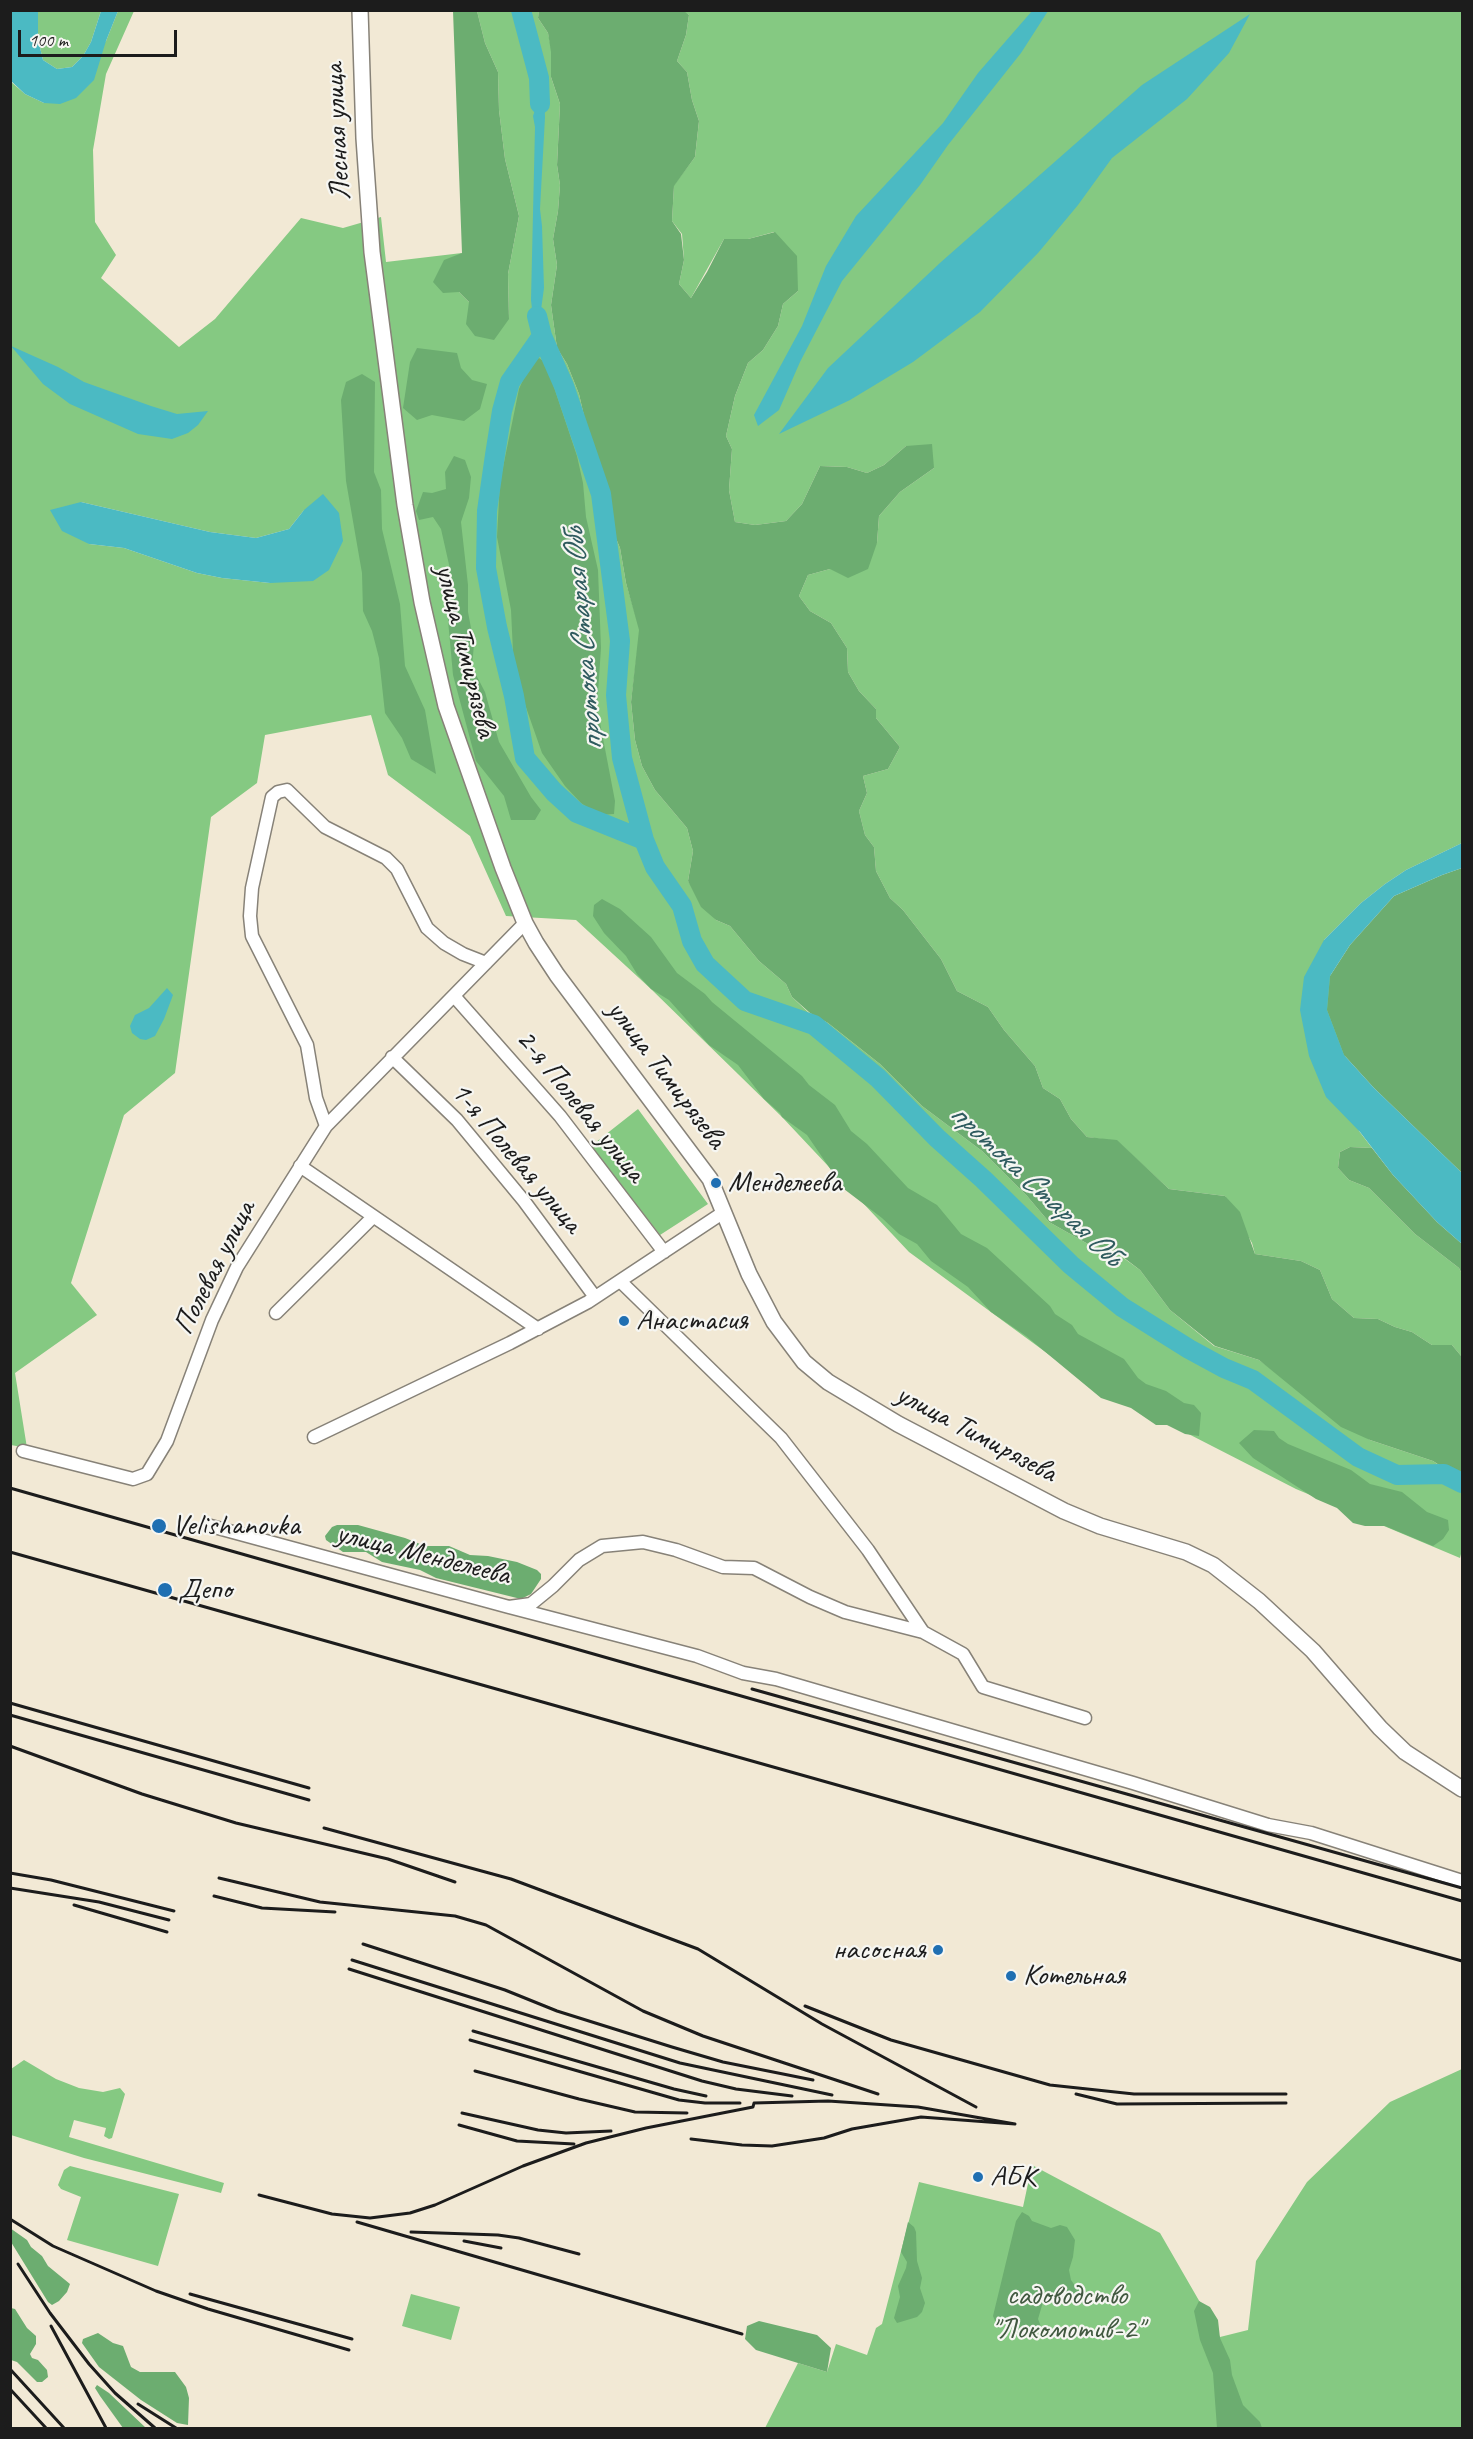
<!DOCTYPE html>
<html>
<head>
<meta charset="utf-8">
<style>
	body { margin:0 }
	#map { position:relative; width:1473px; height:2439px; overflow:hidden; background:#f2e9d5; font-family:Caveat,sans-serif }
	canvas { display:block }
	.frame { position:absolute; inset:0; border:12px solid #1c1c1c; pointer-events:none }
	.scale { position:absolute; left:18px; top:30px; width:159px; height:27px; box-sizing:border-box; border:3px solid #1c1c1c; border-top:0; padding-left:8px; font-size:18px; line-height:21px; white-space:nowrap; color:#1c1c1c; -webkit-text-stroke:4px #f6f6f2; paint-order:stroke }
</style>
</head>
<body>
<div id="map">
<canvas width="1473" height="2439"></canvas>
<div class="frame"></div>
<div class="scale">100 m</div>
</div>
<script>
const g = document.querySelector('canvas').getContext('2d');
g.lineJoin = 'round';
function fill(path, color) { g.fillStyle = color; g.fill(path, 'evenodd'); }
const shape = rows => new Path2D(rows.map(r => 'M' + r).join(''));
function stroke(path, color, width, dash) { g.strokeStyle = color; g.lineWidth = width; g.lineCap = dash ? 'butt' : 'round'; g.setLineDash(dash || []); g.stroke(path); }
function label(font, color, halo, rows, align = 'center') {
  g.font = font + ' Caveat,sans-serif'; g.lineWidth = 4.5; g.setLineDash([]); g.textBaseline = 'middle'; g.strokeStyle = halo; g.fillStyle = color; for (const [text, x, y, turn = 0] of rows) {
    g.save(); g.translate(x, y); g.rotate((+turn || 0) * Math.PI / 180); g.textAlign = isNaN(turn) ? turn : align; if (halo) g.strokeText(text, 0, 0); g.fillText(text, 0, 0); g.restore();
  }
}
fill(shape([
	[38,11,101,11,91,42,83,56,72,67,57,69,43,60,38,39],
	[118,11,134,11,106,74,93,150,95,222,116,255,101,278,179,347,215,319,301,218,343,228,381,217,386,262,462,253,443,292,459,292,469,302,509,319,508,274,519,216,505,159,499,110,498,72,485,43,477,11,539,11,538,18,548,33,552,52,551,77,560,104,557,165,560,185,558,211,553,239,557,265,551,305,557,348,567,364,579,394,587,429,608,487,615,536,620,548,626,583,640,630,631,702,635,740,642,766,655,790,687,828,693,851,688,881,716,920,730,926,759,961,786,984,792,997,809,1013,828,1023,880,1064,922,1106,982,1151,1027,1196,1049,1222,1088,1244,1114,1251,1140,1270,1170,1310,1214,1346,1259,1360,1370,1440,1433,1461,1459,1479,1462,1483,1462,1550,1460,1558,1296,1489,1085,1381,909,1252,782,1117,651,989,576,920,506,916,470,836,388,775,371,715,265,735,257,783,211,817,175,1073,124,1115,71,1283,97,1315,15,1373,27,1448,11,1445,10,81,25,94,44,103,106,41],
	[81,502,210,532,256,538,289,529,304,510,270,583,222,578,197,573,124,548,89,544],
	[683,11,1462,11,1462,843,1406,870,1385,884,1361,903,1324,940,1359,1131,1372,1148,1350,1147,1340,1152,1338,1168,1349,1180,1369,1188,1415,1234,1459,1268,1462,1274,1462,1357,1452,1345,1432,1345,1412,1332,1395,1327,1378,1319,1354,1318,1332,1299,1320,1270,1301,1261,1255,1254,1252,1243,1225,1196,1169,1189,1117,1141,1087,1137,1071,1119,1060,1099,1043,1088,1035,1066,1004,1030,988,1007,957,991,941,959,903,910,890,898,876,871,874,847,865,835,859,811,867,793,863,776,888,769,900,747,876,718,876,709,859,691,848,672,847,648,831,623,810,611,799,596,808,575,830,569,877,543,879,516,900,492,934,468,906,446,884,465,867,473,847,467,820,466,802,504,786,521,755,525,735,522,729,490,732,449,726,436,735,396,748,363,763,350,778,326,783,304,798,291,774,232,748,239,724,239,691,298,679,284,684,260,682,234,672,221,674,185,695,157,699,121,692,100,687,72,677,61,686,35,689,15],
	[638,1109,708,1204,660,1235,591,1146],
	[24,2060,56,2079,79,2088,103,2092,120,2088,125,2094,112,2138,109,2139,104,2136,106,2128,74,2120,69,2137,224,2183,221,2193,84,2158,11,2135,11,2069],
	[1462,2069,1462,2428,765,2428,798,2363,827,2372,836,2344,867,2355,876,2328,882,2324,919,2182,1023,2207,1032,2165,1160,2233,1220,2337,1248,2330,1256,2261,1307,2182,1390,2102],
	[70,2166,179,2194,158,2266,67,2240,81,2197,61,2189,58,2185,64,2170],
	[411,2294,460,2307,451,2340,402,2326]
]), '#85c982');
fill(shape([
	[539,10,683,10,689,15,686,35,677,61,687,72,692,100,699,121,695,157,674,186,672,221,681,234,684,260,679,284,691,298,707,272,724,239,748,239,775,232,797,256,798,291,783,304,778,326,763,350,748,363,735,396,726,436,732,449,729,490,735,522,755,525,786,521,802,504,820,466,847,467,867,473,884,465,906,446,932,444,934,468,900,492,879,516,877,543,868,569,848,578,830,569,808,575,799,596,810,611,831,623,847,648,848,672,859,691,876,709,876,718,900,747,888,769,863,776,867,793,859,811,865,835,874,847,876,871,890,898,903,910,941,959,957,991,988,1007,1004,1030,1035,1066,1043,1088,1060,1099,1071,1119,1087,1137,1117,1140,1169,1189,1225,1196,1240,1212,1255,1254,1301,1261,1320,1270,1332,1299,1354,1318,1378,1319,1395,1327,1412,1332,1432,1345,1452,1345,1462,1357,1462,1480,1433,1461,1370,1440,1341,1427,1259,1360,1215,1346,1170,1310,1140,1270,1115,1251,1088,1244,1049,1222,1027,1196,982,1151,922,1106,880,1064,828,1023,810,1013,792,997,786,984,759,961,730,926,716,920,701,907,688,881,693,851,687,828,655,790,642,766,635,740,631,702,639,630,626,583,620,548,615,536,608,487,587,429,579,394,567,364,557,348,551,305,557,265,553,239,558,211,560,185,557,165,560,104,551,77,551,52,548,33,538,18],
	[453,11,477,11,485,43,498,72,499,110,505,159,519,216,508,274,509,319,494,340,475,336,466,324,469,302,459,292,443,293,433,282,444,260,462,253],
	[417,348,457,353,461,368,472,380,487,384,480,409,464,421,432,415,417,420,403,408,410,362],
	[539,358,546,363,577,456,583,483,586,517,598,570,601,648,597,707,615,801,614,814,599,815,581,803,565,786,542,753,514,673,511,610,497,537,500,482,519,389,530,364],
	[362,374,375,382,374,472,381,490,382,529,400,604,405,666,425,710,436,774,411,759,402,738,385,713,379,658,372,631,363,611,362,573,346,481,341,400,346,382],
	[454,456,465,460,471,477,469,498,461,522,468,585,468,612,474,644,472,667,485,692,499,742,531,797,541,810,535,820,511,820,504,796,476,761,453,675,446,598,450,569,441,529,433,517,419,520,416,511,423,492,432,493,446,489,445,472],
	[1462,868,1462,1173,1374,1088,1344,1055,1327,1010,1330,976,1350,945,1394,896,1442,875],
	[602,899,620,909,651,937,677,973,705,994,712,1002,802,1076,809,1085,835,1105,851,1131,867,1144,908,1188,937,1205,961,1234,987,1248,1050,1306,1055,1314,1072,1325,1078,1334,1124,1359,1138,1378,1146,1384,1166,1391,1184,1403,1194,1405,1201,1413,1199,1436,1185,1434,1167,1425,1156,1425,1131,1408,1101,1398,1026,1336,991,1312,968,1287,931,1261,917,1244,899,1234,882,1218,844,1189,807,1135,782,1117,780,1113,764,1099,738,1065,709,1045,669,1000,651,989,637,974,626,956,604,933,593,916,594,905],
	[1350,1147,1372,1148,1393,1175,1437,1222,1462,1244,1462,1274,1459,1268,1415,1234,1369,1188,1349,1180,1338,1168,1340,1152],
	[1254,1430,1274,1431,1279,1438,1288,1444,1351,1470,1370,1484,1402,1492,1427,1512,1448,1520,1449,1530,1443,1539,1433,1546,1385,1526,1365,1526,1353,1523,1337,1508,1316,1499,1253,1458,1239,1443],
	[337,1525,358,1525,405,1538,425,1546,449,1546,470,1555,488,1556,517,1562,537,1570,541,1574,541,1579,531,1594,521,1599,436,1578,420,1570,382,1562,366,1552,343,1552,326,1540,325,1536,332,1527],
	[1022,2212,1029,2216,1032,2221,1051,2228,1060,2225,1067,2227,1075,2240,1073,2257,1069,2270,1071,2280,1083,2297,1084,2305,1079,2301,1070,2298,1043,2302,1038,2319,1042,2329,1039,2332,1024,2331,1003,2321,995,2321,993,2316,1016,2221],
	[908,2222,914,2227,916,2232,917,2261,922,2278,920,2288,925,2303,922,2312,917,2317,897,2323,894,2318,900,2297,898,2286,906,2268,907,2262,901,2252],
	[10,2228,27,2240,31,2247,42,2256,48,2266,70,2284,67,2292,59,2301,52,2305,48,2302,11,2242],
	[1199,2301,1210,2307,1218,2320,1220,2338,1230,2360,1232,2375,1243,2405,1260,2422,1262,2428,1217,2428,1213,2373,1200,2340,1194,2311],
	[11,2308,15,2309,27,2328,36,2336,36,2344,30,2354,32,2358,38,2360,47,2370,48,2377,42,2382,37,2382,17,2362,11,2360],
	[759,2321,817,2335,831,2348,827,2372,756,2350,745,2339,747,2326],
	[98,2333,113,2343,123,2346,131,2367,140,2372,175,2372,186,2387,189,2398,188,2425,177,2423,141,2400,99,2367,82,2343,83,2339],
	[97,2385,109,2393,146,2428,123,2428,100,2396,95,2388]
]), '#6cad70');
fill(shape([
	[10,11,38,11,38,39,43,60,57,69,72,67,83,56,91,42,101,11,118,11,106,41,94,80,76,98,60,104,44,103,25,94,11,81],
	[1032,11,1048,11,1021,53,948,145,920,185,842,281,800,362,779,410,758,426,754,415,802,326,826,266,856,216,943,123,978,73],
	[1250,14,1229,53,1187,99,1112,158,1078,205,1038,253,980,312,913,362,850,400,779,434,828,368,941,262,1142,85],
	[539,78,544,94,545,117,540,209,542,226,544,288,541,310,545,333,544,341,542,341,535,335,531,300,535,127,533,116,537,104],
	[11,346,58,367,84,382,151,406,177,414,208,411,198,425,188,433,172,439,138,434,70,404,43,384],
	[323,494,339,513,343,541,329,570,313,581,270,583,222,578,197,573,124,548,89,544,62,531,50,510,81,502,210,532,256,538,289,529,304,510],
	[1462,843,1462,868,1442,875,1394,896,1350,945,1330,976,1327,1010,1344,1055,1374,1088,1462,1173,1462,1244,1437,1222,1393,1175,1360,1132,1326,1097,1309,1056,1300,1010,1304,977,1324,940,1361,903,1385,884,1406,870],
	[167,988,173,995,164,1019,155,1036,146,1040,140,1039,132,1033,130,1026,135,1015,149,1008]
]), '#4bbac3');
stroke(shape([
	[521,10,539,78,540,104],
	[537,316,542,336,564,386,601,494,620,641,616,695,622,758,644,840,655,867,682,906,692,941,705,964,745,1001,814,1025,878,1078,937,1138,983,1179,1071,1265,1122,1307,1189,1349,1224,1368,1253,1380,1358,1457,1397,1475,1444,1474,1462,1483],
	[542,336,510,382,502,411,495,455,487,511,486,568,497,627,514,696,525,758,554,792,577,813,644,840]
]), '#4bbac3', 20);
const minor = shape([
	[454,996,560,1116,664,1252],
	[392,1057,457,1120,524,1201,595,1297],
	[326,1126,316,1098,307,1045,252,936,250,916,252,888,272,797,278,792,287,790,325,827,386,858,397,869,427,928,444,943,463,954,486,963],
	[300,1166,538,1329],
	[620,1281,781,1438,868,1550,923,1632,963,1654,983,1687,1085,1718],
	[276,1313,373,1217],
	[314,1437,510,1343,588,1302,724,1212],
	[23,1451,133,1479,147,1474,167,1441,212,1320,237,1267,326,1126,525,923],
	[207,1525,509,1607,531,1604,553,1586,579,1560,602,1546,643,1542,676,1550,723,1567,754,1568,810,1597,845,1612,923,1632],
	[509,1607,697,1656,743,1673,776,1679,1133,1783,1268,1825,1311,1833,1462,1881]
]);
const tertiary = shape([
	[360,10,364,138,372,252,405,505,422,602,446,706,503,868,525,923,536,943,557,975,710,1179,749,1274,774,1322,804,1362,828,1382,898,1424,1064,1511,1100,1526,1186,1552,1213,1565,1259,1601,1313,1651,1380,1728,1405,1752,1462,1789]
]);
stroke(minor, '#878278', 15);
stroke(tertiary, '#878278', 18);
stroke(minor, '#fff', 12);
stroke(tertiary, '#fff', 15);
stroke(shape([
	[10,1488,1462,1901],
	[10,1552,1462,1961],
	[752,1689,1462,1888],
	[10,1703,309,1788],
	[10,1715,309,1800],
	[10,1746,142,1794,236,1823,388,1859,455,1882],
	[324,1828,511,1879,698,1949,822,2024,976,2107],
	[10,1873,51,1880,174,1911],
	[219,1878,320,1902,455,1916,486,1925,643,2011,703,2036,878,2094],
	[10,1888,99,1902,169,1920],
	[214,1896,262,1908,335,1912],
	[74,1905,167,1932],
	[363,1944,505,1990,557,2011,672,2047,723,2062,813,2080],
	[352,1960,680,2063,832,2095],
	[349,1969,702,2081,736,2089,792,2096],
	[805,2006,891,2040,1050,2085,1134,2094,1286,2094],
	[473,2031,674,2089,706,2096],
	[470,2040,679,2100,705,2103,740,2103],
	[475,2071,579,2099,635,2112,687,2113],
	[1076,2094,1117,2104,1286,2103],
	[462,2113,538,2130,566,2133,611,2131],
	[459,2125,517,2141,574,2144],
	[259,2195,332,2214,370,2218,410,2213,435,2205,523,2166,586,2143,646,2128,753,2107,754,2103,828,2101,918,2107,1015,2124,921,2117,852,2129,824,2138,772,2146,742,2145,691,2139],
	[10,2219,53,2246,156,2291,208,2309,349,2350],
	[357,2222,742,2334],
	[411,2232,498,2235,519,2238,579,2254],
	[464,2241,501,2248],
	[18,2264,50,2313,89,2364,115,2393,155,2428],
	[190,2294,352,2339],
	[51,2326,106,2428],
	[10,2369,64,2428],
	[10,2389,46,2428],
	[138,2404,176,2428]
]), '#1c1c1c', 3);
for (const [x, y, r, color] of [
	[716,1183,6,"#1f6fb2"],
	[624,1321,6,"#1f6fb2"],
	[159,1526,8,"#1f6fb2"],
	[165,1590,8,"#1f6fb2"],
	[938,1950,6,"#1f6fb2"],
	[1011,1976,6,"#1f6fb2"],
	[978,2177,6,"#1f6fb2"]
]) { const dot = new Path2D(); dot.arc(x, y, r, 0, 2 * Math.PI); g.fillStyle = color; g.fill(dot); stroke(dot, '#f6f6f2', 2); }
label('30px', '#1c1c1c', '#f6f6f2', [
	["Лесная улица",338,132,-93],
	["улица Тимирязева",465,651,76],
	["улица Тимирязева",666,1075,53],
	["2-я Полевая улица",580,1106,51],
	["1-я Полевая улица",516,1158,50],
	["Полевая улица",215,1268,-63],
	["улица Тимирязева",976,1434,28],
	["улица Менделеева",423,1555,14]
]);
label('30px', '#1c1c1c', '#f6f6f2', [
	["Менделеева",728,1183],
	["Анастасия",636,1321],
	["Velishanovka",172,1526],
	["Депо",178,1590],
	["насосная",926,1950,"right"],
	["Котельная",1023,1976],
	["АБК",990,2177]
], 'left');
label('30px', '#415940', '#f6f6f2', [
	["садоводство",1067,2296],
	["\"Локомотив-2\"",1067,2330]
]);
label('italic 32px', '#2f5b5f', '#f6f6f2', [
	["протока Старая Обь",584,640,-95],
	["протока Старая Обь",1035,1185,43]
]);
</script>
</body>
</html>
